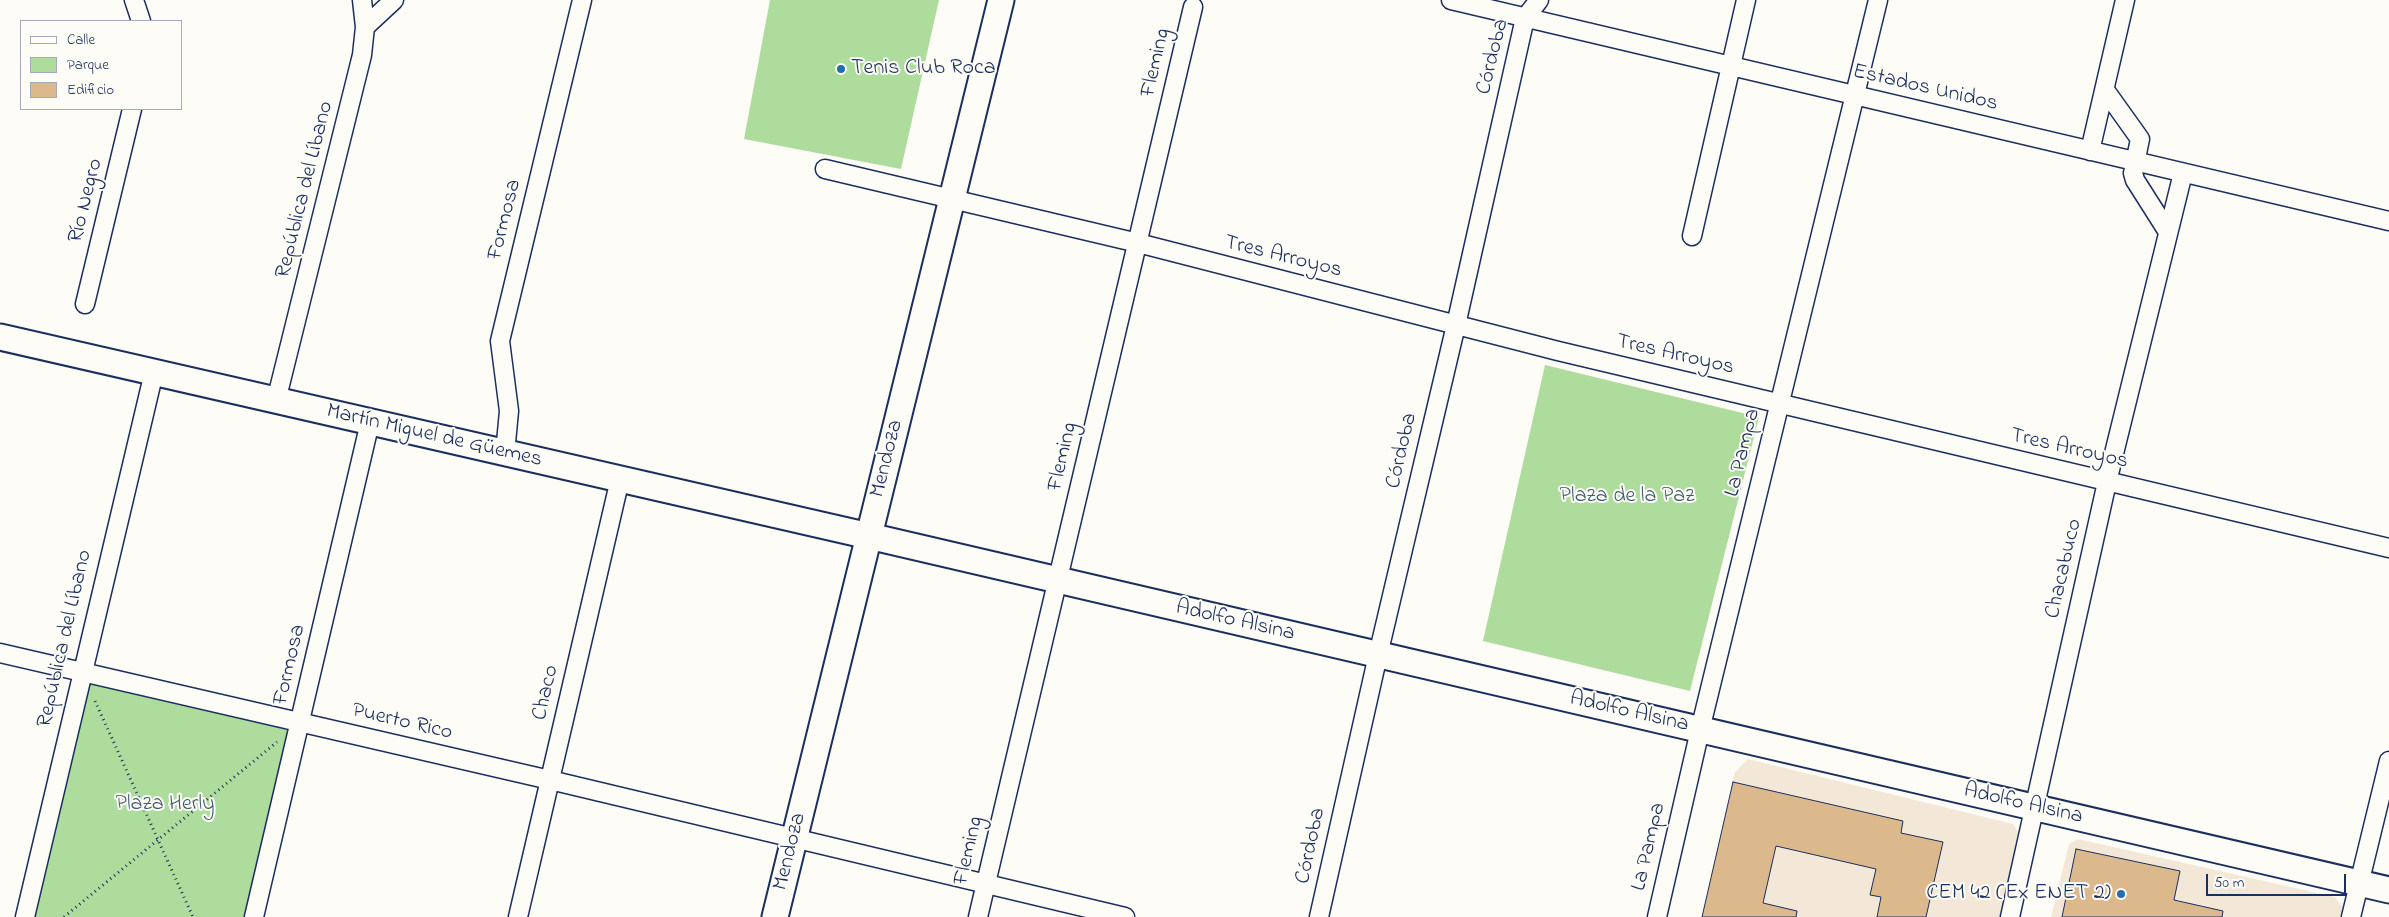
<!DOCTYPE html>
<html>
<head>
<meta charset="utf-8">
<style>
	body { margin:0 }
	#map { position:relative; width:2389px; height:917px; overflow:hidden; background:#fdfcf7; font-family:"Indie Flower",sans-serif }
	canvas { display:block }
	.legend { position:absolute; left:20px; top:20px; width:162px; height:90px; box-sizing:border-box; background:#fdfcf7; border:1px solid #a3aaba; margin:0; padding:6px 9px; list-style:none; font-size:15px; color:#1b2f5e }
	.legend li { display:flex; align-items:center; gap:10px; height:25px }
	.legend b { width:25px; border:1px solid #a3aaba }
	.scale { position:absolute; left:2206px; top:874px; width:140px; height:22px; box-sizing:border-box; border:2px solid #1b2f5e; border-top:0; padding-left:6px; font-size:15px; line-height:18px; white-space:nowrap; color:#1b2f5e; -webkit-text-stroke:4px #fdfcf7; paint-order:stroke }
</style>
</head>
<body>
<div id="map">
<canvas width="2389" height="917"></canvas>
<ul class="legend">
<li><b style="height:6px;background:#fdfcf7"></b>Calle</li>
<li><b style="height:14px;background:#addc9c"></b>Parque</li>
<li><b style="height:14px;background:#dbb98d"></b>Edificio</li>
</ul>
<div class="scale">50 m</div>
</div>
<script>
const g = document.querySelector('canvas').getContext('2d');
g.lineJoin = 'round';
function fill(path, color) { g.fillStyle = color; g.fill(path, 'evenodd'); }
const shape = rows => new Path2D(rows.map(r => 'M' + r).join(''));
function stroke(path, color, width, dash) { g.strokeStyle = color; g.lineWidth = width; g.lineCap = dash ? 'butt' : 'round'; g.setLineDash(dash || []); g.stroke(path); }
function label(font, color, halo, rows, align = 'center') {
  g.font = font + ' "Indie Flower",sans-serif'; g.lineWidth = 4; g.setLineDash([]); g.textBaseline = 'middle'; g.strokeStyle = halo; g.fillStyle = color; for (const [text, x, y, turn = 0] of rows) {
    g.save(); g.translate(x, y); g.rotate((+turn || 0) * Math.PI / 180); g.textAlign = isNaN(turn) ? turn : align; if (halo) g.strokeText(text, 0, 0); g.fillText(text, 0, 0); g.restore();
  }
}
fill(shape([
	[1748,759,2013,824,2018,832,2002,917,1702,917,1735,772],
	[2078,839,2335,897,2343,908,2340,917,2051,917,2069,844]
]), '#f3e8d7');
fill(shape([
	[770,0,939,0,901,169,744,139],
	[1545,365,1759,417,1690,691,1483,641],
	[81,671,300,722,254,917,25,917]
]), '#addc9c');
const building = shape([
	[1733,782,1903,821,1901,833,1943,842,1926,917,1877,917,1881,897,1870,895,1876,869,1776,846,1763,903,1797,911,1796,917,1702,917,1733,782],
	[2076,849,2180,871,2174,900,2223,911,2222,917,2062,917,2076,849]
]);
fill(building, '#dbb98d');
stroke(building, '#1b2f5e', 1);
const street = shape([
	[134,0,141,21],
	[1451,0,2389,221],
	[365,27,394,0],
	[2105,90,2140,139,2133,173,2135,180,2168,232],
	[2090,151,2125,0],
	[825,169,1138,243,1558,351,2389,548],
	[1692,236,1746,0],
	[85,304,132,109],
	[276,401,362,55,365,27,362,0],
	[505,453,509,411,500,341,582,0],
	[0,653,550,780,1125,917],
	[25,917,154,372],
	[254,917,370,422],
	[518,917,620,479],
	[978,917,1193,7],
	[1319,917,1378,655,1456,325,1525,18,1539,0],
	[1657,917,1700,730,1878,0],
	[2010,917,2107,482,2183,173],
	[2351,917,2389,761]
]);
const secondary = shape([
	[0,337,869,536,2389,890],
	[775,917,1001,0]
]);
stroke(street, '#1b2f5e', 21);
stroke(secondary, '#1b2f5e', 29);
stroke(shape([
	[95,701,193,917],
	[64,917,277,742]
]), '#1b2f5e', 3, [1, 4]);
stroke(street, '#fdfcf7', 18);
stroke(secondary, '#fdfcf7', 25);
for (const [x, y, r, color] of [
	[841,69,5,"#1f6fb2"],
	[2121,894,5,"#1f6fb2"]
]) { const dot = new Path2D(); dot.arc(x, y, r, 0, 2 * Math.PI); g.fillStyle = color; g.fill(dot); stroke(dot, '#fdfcf7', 2); }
label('22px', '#1b2f5e', '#fdfcf7', [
	["Córdoba",1494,57,-76],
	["Fleming",1157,63,-77],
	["Estados Unidos",1925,89,13],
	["República del Líbano",306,190,-76],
	["Río Negro",87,201,-76],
	["Formosa",506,220,-76],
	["Tres Arroyos",1283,258,14],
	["Tres Arroyos",1675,356,13],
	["Martín Miguel de Güemes",434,437,13],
	["Tres Arroyos",2069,450,13],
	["Córdoba",1403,451,-77],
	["La Pampa",1744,453,-76],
	["Fleming",1064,457,-77],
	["Mendoza",888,459,-76],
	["Chacabuco",2065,569,-77],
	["Adolfo Alsina",1235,622,13],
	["República del Líbano",66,639,-77],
	["Formosa",291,665,-77],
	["Chaco",547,693,-77],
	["Adolfo Alsina",1629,713,13],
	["Puerto Rico",402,723,13],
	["Adolfo Alsina",2023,805,13],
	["Córdoba",1312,846,-78],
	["La Pampa",1650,847,-77],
	["Fleming",970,851,-77],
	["Mendoza",791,852,-76]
]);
label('22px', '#1b2f5e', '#fdfcf7', [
	["Tenis Club Roca",851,69],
	["CEM 42 (Ex ENET 2)",2111,894,"right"]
], 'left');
label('22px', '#405a6e', '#fdfcf7', [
	["Plaza de la Paz",1627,497],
	["Plaza Herly",165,805]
]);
</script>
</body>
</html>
